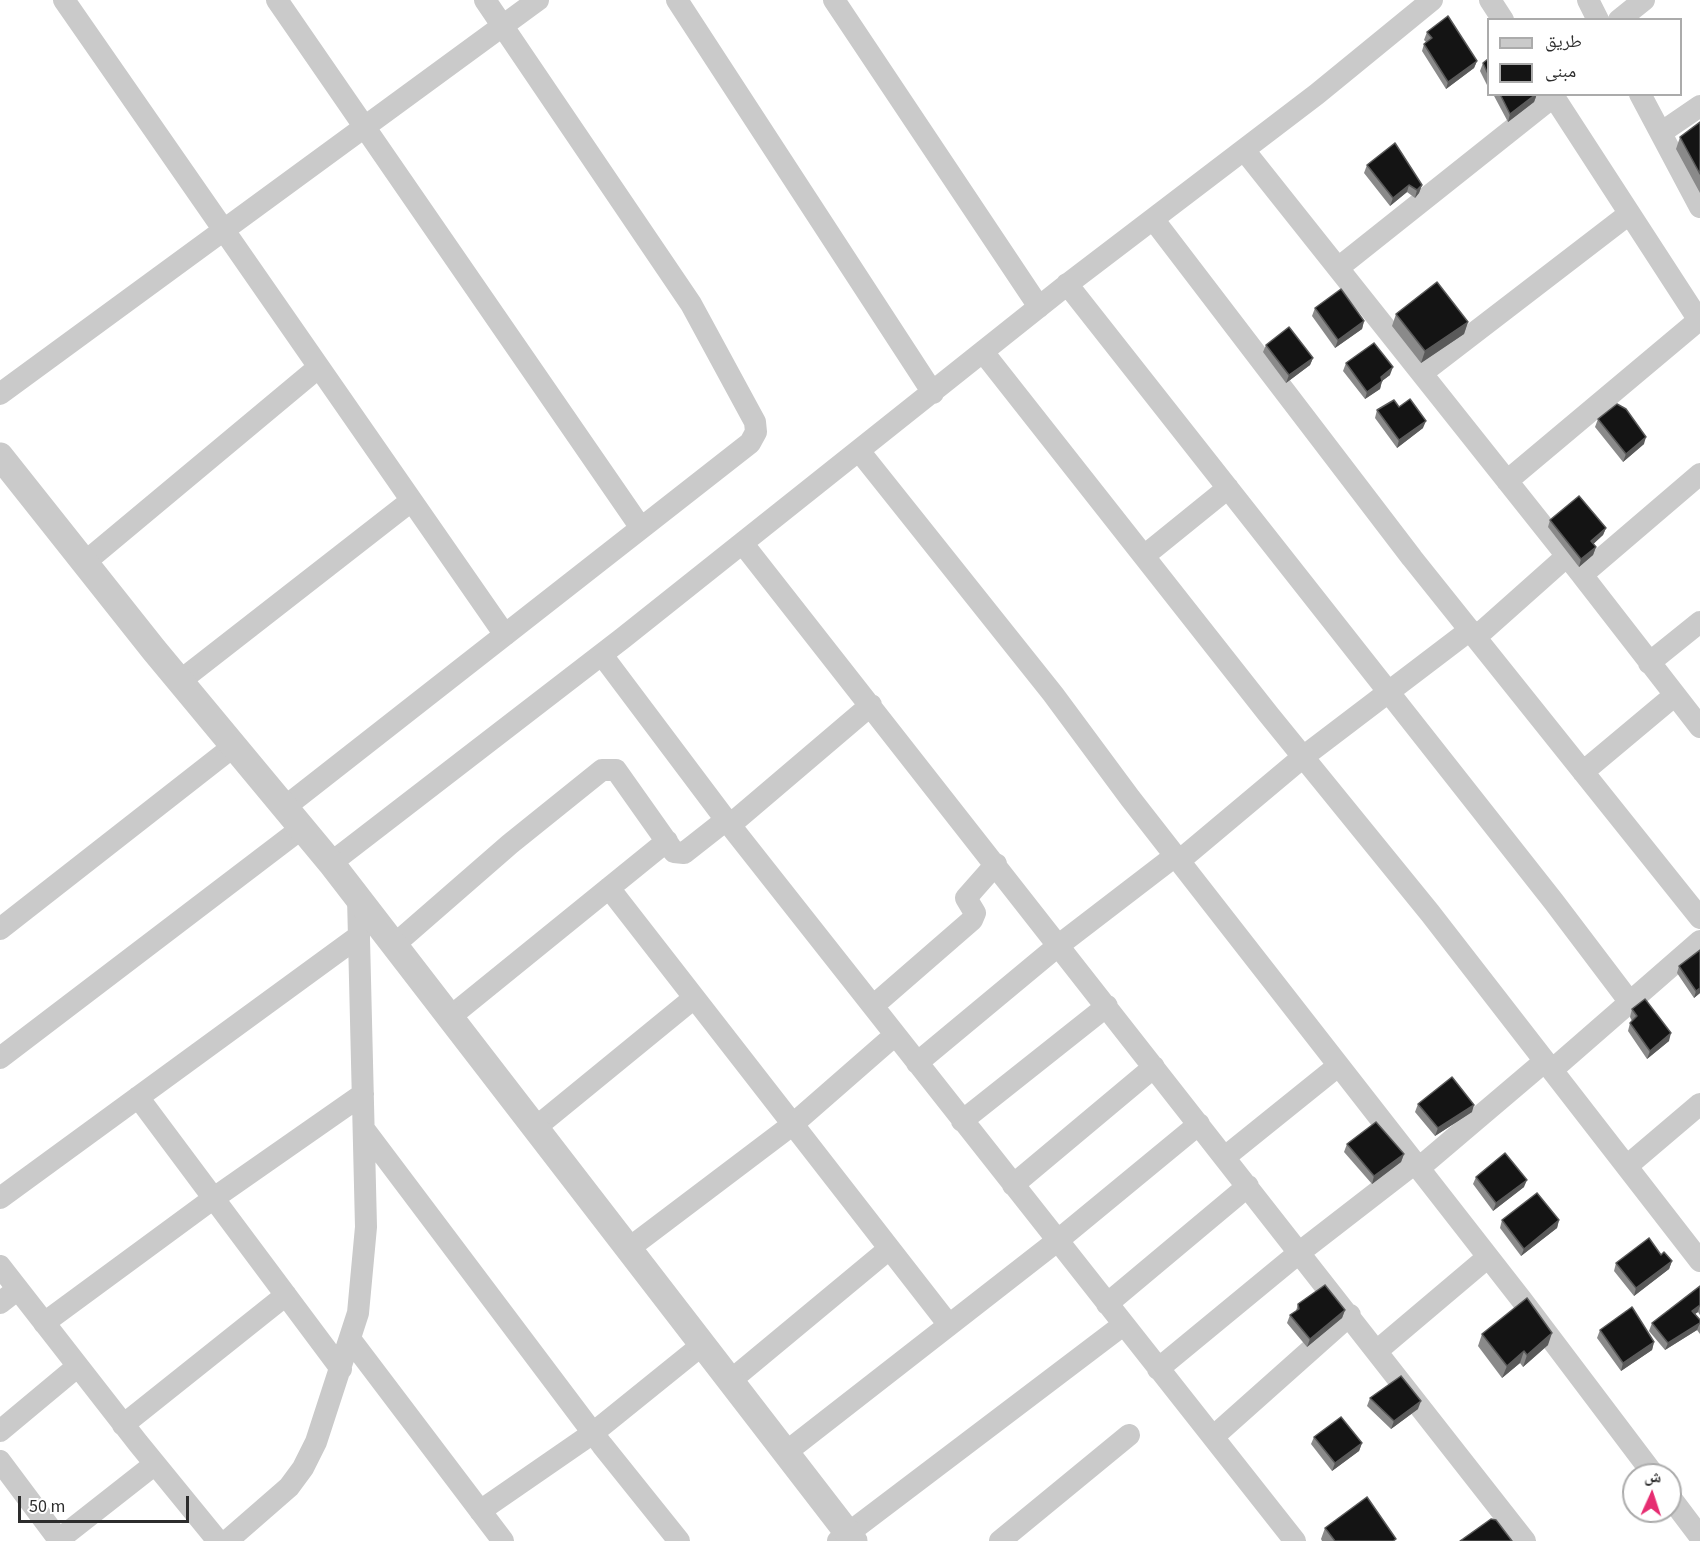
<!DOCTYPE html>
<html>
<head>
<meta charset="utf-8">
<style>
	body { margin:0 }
	#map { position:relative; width:1700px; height:1541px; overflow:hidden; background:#fff; font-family:"Source Sans 3","Noto Naskh Arabic",sans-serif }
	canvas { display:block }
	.legend { position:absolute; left:1487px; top:18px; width:195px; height:78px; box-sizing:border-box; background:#fff; border:2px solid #ababab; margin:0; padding:8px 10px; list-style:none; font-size:18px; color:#2d2d2d }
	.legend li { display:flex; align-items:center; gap:12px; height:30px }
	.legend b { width:30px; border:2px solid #ababab }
	.north { position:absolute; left:1622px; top:1463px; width:60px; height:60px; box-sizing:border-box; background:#fff; border:2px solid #ababab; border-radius:50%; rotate:3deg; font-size:16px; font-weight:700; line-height:24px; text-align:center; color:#2d2d2d }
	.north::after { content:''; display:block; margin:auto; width:21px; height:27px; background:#e62d71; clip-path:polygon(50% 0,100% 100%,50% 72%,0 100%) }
	.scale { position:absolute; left:18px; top:1496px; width:171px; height:27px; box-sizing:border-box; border:3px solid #2d2d2d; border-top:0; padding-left:8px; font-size:18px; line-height:21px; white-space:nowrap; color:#2d2d2d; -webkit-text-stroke:4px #fff; paint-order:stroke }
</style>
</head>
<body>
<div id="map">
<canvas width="1700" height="1541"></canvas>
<ul class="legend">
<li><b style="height:8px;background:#cacaca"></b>طريق</li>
<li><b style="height:16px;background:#141414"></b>مبنى</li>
</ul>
<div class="north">ش</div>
<div class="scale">50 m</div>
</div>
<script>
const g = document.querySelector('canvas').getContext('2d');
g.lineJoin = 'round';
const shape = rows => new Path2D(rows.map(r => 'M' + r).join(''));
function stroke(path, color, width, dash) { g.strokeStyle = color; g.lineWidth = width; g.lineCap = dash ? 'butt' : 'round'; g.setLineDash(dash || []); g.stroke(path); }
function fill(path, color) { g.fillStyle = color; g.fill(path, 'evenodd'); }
stroke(shape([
	[64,0,505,635],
	[277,0,641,528],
	[677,0,933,393],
	[834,0,1039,307],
	[1490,0,1503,20],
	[1588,0,1598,20],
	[1619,20,1644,0],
	[1552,94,1700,322],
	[1640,94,1700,207],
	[1662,132,1700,106],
	[1244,150,1582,575],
	[1153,219,1412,558,1700,918],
	[1338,268,1553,97],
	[1067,284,1554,902,1629,1001],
	[983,352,1269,715,1430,913,1700,1261],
	[1422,373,1629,214],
	[0,394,538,0],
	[860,452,1053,694,1130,798,1521,1299,1654,1475],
	[1700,474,1582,575,1700,727],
	[1507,481,1699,320],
	[743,544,1525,1541],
	[1144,556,1228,488],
	[84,563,319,367],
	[1476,637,1567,556],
	[602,655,726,820,1295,1541],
	[1649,663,1700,622],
	[180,681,411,501],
	[1583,772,1675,695],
	[285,807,750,443,756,432,755,422,691,304,485,0],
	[730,825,871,705],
	[1179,861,1303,757,1470,630],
	[331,863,623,638,1069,283,1317,94,1432,0],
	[609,888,949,1325],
	[0,929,234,746],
	[394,945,510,844,602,770,616,770,674,852,684,853,726,820],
	[873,1006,972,920,975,913,966,898,996,864],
	[450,1017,667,841],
	[0,1058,302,828],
	[917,1063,1059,945,1175,856],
	[1552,1070,1700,941],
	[138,1097,341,1369],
	[962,1121,1107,1006],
	[535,1128,694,998],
	[364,1129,602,1445,679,1541],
	[1225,1157,1338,1066],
	[1627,1166,1700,1104],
	[1419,1168,1545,1061],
	[1013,1185,1154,1067],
	[0,1198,359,936],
	[628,1249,792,1125,895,1035],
	[0,1266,138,1443,218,1541],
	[0,1303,18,1289],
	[1107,1304,1248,1186],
	[44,1323,214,1198,363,1094],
	[350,1339,503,1541],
	[1378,1350,1488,1257],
	[1158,1369,1300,1252,1415,1163],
	[730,1381,889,1249],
	[123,1425,286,1295],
	[0,1431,78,1366],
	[1213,1437,1350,1315],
	[785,1453,1057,1241,1199,1124],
	[0,1461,59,1540],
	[1670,1497,1698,1534],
	[480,1511,593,1433,702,1345],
	[57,1541,155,1464],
	[227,1541,289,1487,303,1468,316,1442,358,1313,366,1227,358,897],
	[838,1541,1123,1325],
	[1000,1541,1129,1435]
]), '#cacaca', 22);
stroke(shape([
	[0,456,154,650,331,863,854,1541]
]), '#cacaca', 27);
fill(shape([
	[1427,32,1477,61,1474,68,1446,89,1422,51,1424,44,1426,42,1424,40],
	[1488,59,1488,87,1480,71,1483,63],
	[1493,94,1537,94,1534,102,1508,122],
	[1700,122,1700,193,1676,149,1680,137],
	[1367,165,1422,185,1419,193,1415,198,1407,192,1390,206,1364,173],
	[1315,308,1364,321,1362,329,1335,348,1312,316],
	[1396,314,1468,322,1464,334,1421,363,1392,326],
	[1266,345,1313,358,1310,365,1286,383,1263,352],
	[1346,363,1390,375,1382,381,1380,389,1365,399,1343,371],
	[1399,407,1423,428,1397,448,1375,418,1377,410],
	[1598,419,1644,444,1623,462,1595,427],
	[1550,520,1606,528,1603,535,1593,544,1596,547,1593,555,1579,567,1548,527],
	[1679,966,1700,993,1694,998,1677,973],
	[1632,1009,1669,1041,1647,1059,1628,1031,1630,1023,1632,1021,1630,1017],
	[1418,1104,1472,1112,1435,1136,1415,1112],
	[1347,1144,1404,1154,1401,1162,1372,1184,1344,1152],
	[1476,1177,1524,1187,1493,1211,1473,1184],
	[1502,1220,1559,1220,1557,1228,1521,1256,1500,1228],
	[1661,1255,1672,1261,1669,1269,1634,1296,1614,1271,1616,1263],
	[1700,1286,1700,1315,1698,1312,1695,1314,1700,1320,1700,1334,1697,1330,1665,1350,1649,1331,1652,1323],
	[1298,1304,1345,1310,1342,1318,1307,1347,1287,1323,1290,1315,1296,1311],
	[1600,1330,1654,1342,1652,1350,1621,1371,1597,1338],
	[1482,1334,1548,1345,1523,1367,1520,1363,1502,1378,1478,1346],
	[1370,1398,1418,1409,1391,1429,1367,1406],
	[1314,1437,1362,1443,1359,1451,1332,1471,1311,1444],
	[1325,1528,1395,1541,1322,1541,1321,1539]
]), '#8a8a8a');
fill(shape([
	[1477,61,1474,68,1446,89,1448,82],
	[1537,94,1534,102,1508,122,1510,114],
	[1409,185,1407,192,1390,206,1393,198],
	[1422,185,1419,193,1415,198,1417,190],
	[1364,321,1362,329,1335,348,1338,340],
	[1468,322,1464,334,1421,363,1425,351],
	[1313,358,1310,365,1286,383,1289,375],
	[1393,367,1390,375,1382,381,1380,389,1365,399,1367,392,1381,377],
	[1426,421,1423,428,1397,448,1399,440],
	[1646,437,1644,444,1623,462,1626,454],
	[1606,528,1603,535,1588,549,1591,541],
	[1596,547,1593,555,1579,567,1581,559],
	[1700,988,1700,993,1694,998,1696,991],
	[1671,1033,1669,1041,1647,1059,1650,1051],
	[1474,1105,1472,1112,1435,1136,1438,1128],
	[1404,1154,1401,1162,1372,1184,1374,1176],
	[1527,1180,1524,1187,1493,1211,1496,1203],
	[1559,1220,1557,1228,1521,1256,1524,1249],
	[1672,1261,1669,1269,1634,1296,1636,1288],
	[1700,1305,1698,1312,1689,1318,1692,1311],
	[1345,1310,1342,1318,1307,1347,1310,1339],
	[1700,1323,1697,1330,1665,1350,1668,1343],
	[1552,1333,1548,1345,1523,1367,1527,1355],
	[1654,1342,1652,1350,1621,1371,1623,1363],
	[1524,1351,1520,1363,1502,1378,1507,1366],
	[1421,1401,1418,1409,1391,1429,1394,1421],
	[1362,1443,1359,1451,1332,1471,1335,1463]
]), '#5a5a5a');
const building = shape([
	[1448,16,1477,61,1448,82,1424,44,1432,38,1427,32,1448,16],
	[1488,59,1488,74,1483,63,1488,59],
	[1500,94,1536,94,1510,114,1500,94],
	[1700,122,1700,174,1680,137,1700,122],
	[1395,143,1422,185,1417,190,1409,185,1393,198,1367,165,1395,143],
	[1437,282,1468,322,1425,351,1396,314,1437,282],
	[1341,289,1364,321,1338,340,1315,308,1341,289],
	[1289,327,1313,358,1289,375,1266,345,1289,327],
	[1374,343,1393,367,1381,377,1382,381,1367,392,1346,363,1374,343],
	[1410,399,1426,421,1399,440,1377,410,1394,400,1399,407,1410,399],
	[1617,404,1626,409,1646,437,1626,454,1598,419,1617,404],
	[1579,496,1606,528,1591,541,1596,547,1581,559,1550,520,1579,496],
	[1700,950,1700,988,1696,991,1679,966,1700,950],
	[1645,999,1671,1033,1650,1051,1630,1023,1637,1016,1632,1009,1645,999],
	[1452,1077,1474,1105,1438,1128,1418,1104,1452,1077],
	[1376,1122,1404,1154,1374,1176,1347,1144,1376,1122],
	[1505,1153,1527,1180,1496,1203,1476,1177,1505,1153],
	[1537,1193,1559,1220,1524,1249,1502,1220,1537,1193],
	[1649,1238,1661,1255,1664,1252,1672,1261,1636,1288,1616,1263,1649,1238],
	[1325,1285,1345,1310,1310,1339,1290,1315,1299,1309,1298,1304,1325,1285],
	[1700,1286,1700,1305,1692,1311,1700,1320,1700,1323,1668,1343,1652,1323,1700,1286],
	[1527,1298,1552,1333,1527,1355,1524,1351,1507,1366,1482,1334,1527,1298],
	[1632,1307,1654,1342,1623,1363,1600,1330,1632,1307],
	[1401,1376,1421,1401,1394,1421,1370,1398,1401,1376],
	[1341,1417,1362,1443,1335,1463,1314,1437,1341,1417],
	[1367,1497,1396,1539,1393,1541,1335,1541,1325,1528,1367,1497],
	[1491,1519,1496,1520,1512,1541,1460,1541,1491,1519]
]);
fill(building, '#141414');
stroke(building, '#5a5a5a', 1.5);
</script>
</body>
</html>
